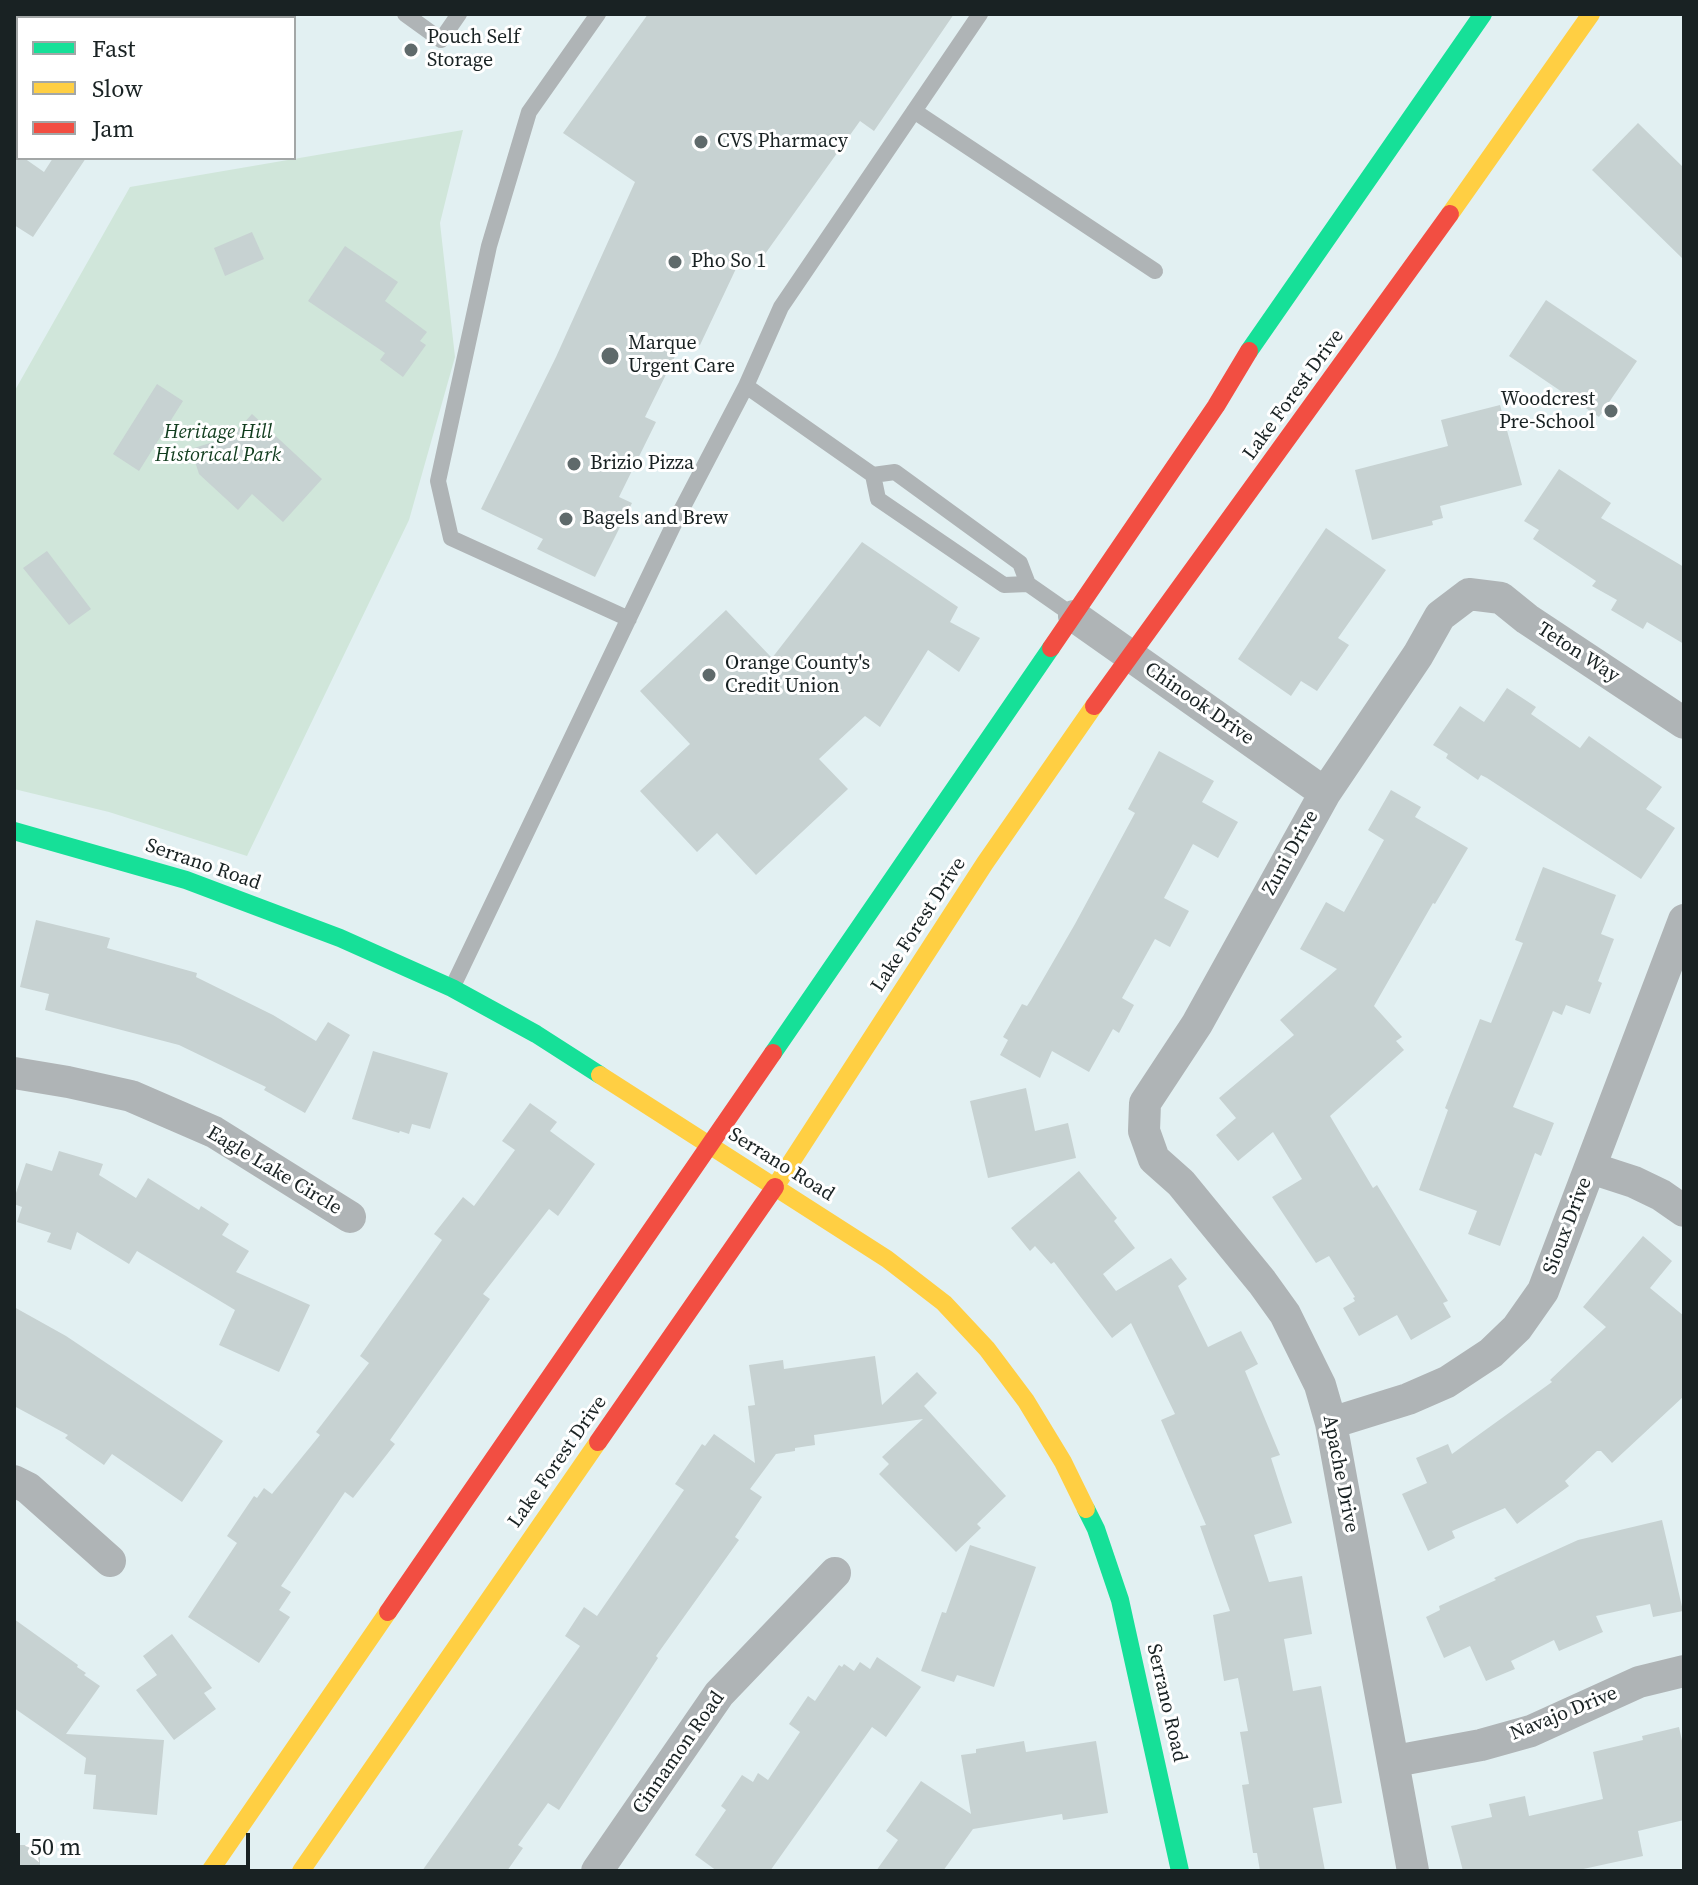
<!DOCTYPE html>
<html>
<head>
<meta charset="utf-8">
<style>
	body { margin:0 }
	#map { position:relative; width:1698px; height:1885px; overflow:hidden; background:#e2f0f2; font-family:"Source Serif 4",serif }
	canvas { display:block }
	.frame { position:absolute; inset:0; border:16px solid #192223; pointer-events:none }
	.legend { position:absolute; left:16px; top:16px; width:280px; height:144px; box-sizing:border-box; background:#fff; border:2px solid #a3a7a7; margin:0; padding:10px 14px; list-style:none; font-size:24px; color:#192223 }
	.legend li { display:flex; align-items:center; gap:16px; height:40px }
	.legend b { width:40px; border:2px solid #a3a7a7 }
	.scale { position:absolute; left:16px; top:1833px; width:234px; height:36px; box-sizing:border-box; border:4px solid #192223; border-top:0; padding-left:10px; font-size:24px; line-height:28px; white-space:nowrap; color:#192223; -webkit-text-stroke:6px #fff; paint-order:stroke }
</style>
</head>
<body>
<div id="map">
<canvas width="1698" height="1885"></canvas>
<div class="frame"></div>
<ul class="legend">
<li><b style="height:10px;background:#16e098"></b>Fast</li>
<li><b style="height:10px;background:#ffcf43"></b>Slow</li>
<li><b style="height:10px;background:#f24e42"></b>Jam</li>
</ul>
<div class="scale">50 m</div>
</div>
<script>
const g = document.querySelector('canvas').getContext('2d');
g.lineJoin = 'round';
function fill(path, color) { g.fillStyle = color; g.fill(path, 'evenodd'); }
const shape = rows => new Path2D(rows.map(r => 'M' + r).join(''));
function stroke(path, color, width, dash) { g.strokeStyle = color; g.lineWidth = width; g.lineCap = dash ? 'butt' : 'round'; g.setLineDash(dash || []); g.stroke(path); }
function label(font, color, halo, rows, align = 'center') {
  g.font = font + ' "Source Serif 4",serif'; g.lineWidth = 6; g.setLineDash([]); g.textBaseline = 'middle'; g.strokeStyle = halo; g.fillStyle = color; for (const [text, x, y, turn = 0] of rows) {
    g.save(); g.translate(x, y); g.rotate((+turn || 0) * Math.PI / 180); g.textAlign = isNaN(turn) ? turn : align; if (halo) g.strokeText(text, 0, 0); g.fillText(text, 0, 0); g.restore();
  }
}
fill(shape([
	[463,130,440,223,455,357,409,520,247,856,109,812,14,789,14,392,130,187]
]), '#d0e6da');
fill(shape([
	[648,14,954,14,874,131,860,121,755,268,741,258,700,345,684,338,645,417,656,422,619,497,632,503,595,577,537,549,543,539,481,509,556,357,635,182,563,133],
	[1638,123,1684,168,1684,260,1592,170],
	[14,151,18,158,24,158,44,172,53,158,86,158,33,237,14,225],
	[252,232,264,259,225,276,214,248],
	[345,246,398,282,385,301,427,332,420,341,426,345,403,377,380,360,385,353,308,301],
	[1546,300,1637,361,1599,417,1509,356],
	[157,384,183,401,139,471,113,454],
	[1500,405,1522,485,1440,506,1443,518,1432,521,1433,525,1372,540,1355,470,1448,446,1441,420],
	[252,414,322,479,283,522,252,494,238,510,199,474,191,449,232,436],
	[1559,469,1611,503,1601,518,1684,567,1684,644,1647,622,1643,629,1611,610,1617,600,1592,586,1596,581,1533,539,1539,530,1524,521],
	[1326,528,1386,570,1338,638,1349,645,1317,691,1301,681,1291,696,1238,659],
	[862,542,958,607,950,622,980,638,959,672,928,650,880,727,865,716,819,759,848,789,756,875,717,833,697,852,640,791,690,744,640,691,726,610,772,658],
	[47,551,91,609,69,625,23,568],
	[1507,688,1536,707,1531,714,1580,748,1589,736,1662,787,1646,809,1675,828,1641,879,1487,778,1481,775,1478,780,1446,758,1448,754,1433,745,1460,706,1484,722],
	[1159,751,1214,781,1202,802,1238,822,1218,858,1193,844,1164,898,1189,911,1170,947,1155,939,1122,998,1134,1005,1119,1033,1113,1029,1089,1072,1052,1051,1040,1078,1000,1055,1008,1040,1003,1037,1022,1004,1027,1006,1031,1000,1075,924,1135,813,1128,809],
	[1391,790,1421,807,1415,817,1468,848,1435,904,1433,903,1374,1006,1402,1037,1396,1041,1404,1050,1330,1116,1373,1188,1377,1185,1448,1301,1443,1303,1451,1317,1411,1340,1397,1315,1359,1336,1343,1308,1355,1301,1353,1298,1355,1297,1329,1256,1316,1263,1272,1197,1302,1179,1273,1132,1238,1161,1216,1135,1236,1118,1219,1098,1294,1035,1280,1020,1337,969,1300,949,1326,902,1344,912,1384,840,1368,830],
	[1543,867,1616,895,1601,934,1614,939,1598,981,1602,983,1590,1014,1566,1005,1562,1015,1553,1011,1513,1107,1554,1123,1541,1156,1535,1153,1500,1246,1468,1234,1477,1211,1419,1190,1448,1110,1445,1108,1480,1019,1491,1023,1523,943,1515,940],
	[36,920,110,938,107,948,197,973,196,977,273,1015,316,1041,328,1022,350,1035,305,1113,264,1090,266,1087,179,1045,45,1010,49,994,20,987],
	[373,1051,448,1073,430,1129,412,1124,409,1134,400,1131,399,1133,352,1119],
	[1026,1088,1035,1131,1068,1123,1076,1158,988,1178,970,1101],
	[530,1103,557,1122,550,1131,595,1164,558,1216,549,1209,483,1294,490,1299,390,1440,395,1444,353,1498,345,1492,281,1586,291,1592,279,1610,290,1617,259,1663,188,1617,237,1543,227,1536,254,1496,257,1498,264,1488,272,1494,320,1435,316,1432,369,1363,360,1356,442,1240,434,1234,463,1197,474,1206,515,1150,502,1141],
	[59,1151,103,1164,99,1175,136,1198,148,1178,199,1210,201,1206,229,1224,222,1235,249,1251,236,1272,310,1305,279,1372,219,1345,235,1310,137,1251,129,1264,77,1232,71,1250,47,1242,51,1233,17,1222,22,1207,14,1204,14,1199,26,1163,52,1171],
	[1079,1171,1117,1218,1114,1221,1135,1248,1103,1274,1116,1291,1171,1258,1187,1279,1178,1286,1208,1347,1241,1331,1258,1364,1245,1371,1280,1455,1271,1458,1292,1523,1254,1535,1269,1582,1302,1576,1312,1634,1284,1639,1293,1691,1321,1686,1342,1803,1313,1808,1325,1871,1260,1871,1257,1853,1253,1853,1242,1785,1249,1784,1240,1732,1248,1731,1238,1678,1224,1681,1213,1615,1230,1611,1200,1526,1206,1525,1161,1420,1175,1414,1131,1323,1112,1338,1054,1262,1051,1264,1035,1246,1030,1251,1011,1228],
	[1643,1236,1672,1261,1650,1288,1684,1316,1684,1396,1612,1463,1601,1451,1597,1451,1565,1481,1569,1486,1517,1524,1505,1508,1452,1531,1455,1538,1428,1551,1402,1494,1427,1483,1416,1458,1448,1444,1452,1454,1552,1382,1550,1380,1606,1327,1583,1307],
	[14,1307,66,1336,223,1441,182,1502,112,1454,104,1465,65,1438,68,1435,14,1406],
	[875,1356,882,1405,917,1372,937,1393,924,1406,1006,1496,977,1524,981,1528,956,1552,879,1474,889,1464,882,1457,923,1419,814,1435,815,1445,795,1448,795,1451,776,1454,750,1489,762,1497,735,1537,739,1540,656,1656,658,1658,559,1810,548,1803,518,1845,523,1848,507,1871,422,1871,580,1646,565,1636,584,1607,597,1616,684,1490,675,1484,702,1444,705,1446,714,1434,755,1463,748,1406,755,1405,749,1365,783,1360,784,1369],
	[1662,1520,1683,1611,1653,1617,1650,1604,1596,1616,1603,1632,1559,1651,1554,1640,1511,1661,1515,1669,1486,1681,1470,1646,1444,1658,1426,1617,1440,1610,1439,1606,1496,1580,1494,1578,1578,1540],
	[970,1545,1036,1567,994,1687,957,1675,954,1682,921,1671,942,1612,946,1613],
	[14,1619,78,1665,77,1667,86,1673,84,1675,100,1686,66,1734,164,1740,157,1815,93,1809,96,1775,84,1774,86,1758,14,1708],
	[172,1634,212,1688,204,1693,216,1709,174,1740,136,1690,157,1675,143,1656],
	[877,1657,921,1687,886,1737,872,1727,770,1871,717,1871,695,1855,726,1810,721,1806,742,1775,753,1782,758,1773,768,1780,800,1732,789,1724,808,1696,815,1701,839,1665,842,1667,844,1664,854,1671,860,1662,870,1669],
	[1679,1727,1684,1750,1684,1820,1638,1831,1643,1856,1574,1871,1463,1871,1451,1826,1492,1817,1489,1804,1525,1796,1529,1816,1603,1799,1593,1752,1643,1740,1642,1736],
	[1024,1741,1026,1752,1096,1741,1108,1813,1063,1820,1062,1814,973,1829,943,1871,876,1871,898,1840,886,1831,921,1781,971,1814,961,1755,976,1753,976,1749],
	[14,1845,40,1845,40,1871,14,1871]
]), '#c7d2d2');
stroke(shape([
	[405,14,441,40,459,14],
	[598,14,529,112,489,246,438,481,451,538,629,619],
	[914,111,1155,271],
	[746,386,873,475,895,472,1020,563,1028,584,1071,614],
	[873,475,878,499,1004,585,1028,584],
	[453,986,673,526,746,386,781,307,980,14]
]), '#afb4b6', 16);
stroke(shape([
	[1074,616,1325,793],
	[14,1073,68,1082,131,1096,214,1132,350,1217],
	[1591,1168,1634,1182,1661,1195,1684,1211],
	[1331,1423,1408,1399,1447,1382,1491,1353,1517,1328,1543,1291,1684,920],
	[14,1481,28,1488,110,1561],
	[1395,1761,1481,1745,1531,1731,1639,1682,1684,1671],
	[597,1871,719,1694,835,1573],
	[1413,1871,1331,1423,1320,1385,1285,1314,1262,1282,1181,1183,1154,1159,1144,1131,1145,1103,1197,1024,1325,793,1418,655,1440,616,1469,594,1501,598,1527,619,1684,723]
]), '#afb4b6', 32);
stroke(shape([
	[1249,351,1483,14],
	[14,831,186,880,340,938,452,988,536,1034,600,1075],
	[773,1053,1051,648],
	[1086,1509,1096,1529,1120,1600,1180,1871]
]), '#16e098', 18);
stroke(shape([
	[1450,214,1591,14],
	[600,1075,887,1259,944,1303,987,1349,1026,1401,1063,1462,1086,1509],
	[775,1187,985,863,1094,706],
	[210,1871,388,1612],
	[301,1871,598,1442]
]), '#ffcf43', 18);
stroke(shape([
	[1051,648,1216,406,1249,351],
	[1094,706,1450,214],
	[598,1442,775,1187],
	[388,1612,773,1053]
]), '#f24e42', 18);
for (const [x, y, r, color] of [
	[411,50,8,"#5f6a6b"],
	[701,142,8,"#5f6a6b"],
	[675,262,8,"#5f6a6b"],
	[610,356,10,"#5f6a6b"],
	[1611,411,8,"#5f6a6b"],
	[574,464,8,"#5f6a6b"],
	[566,519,8,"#5f6a6b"],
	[709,675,8,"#5f6a6b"]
]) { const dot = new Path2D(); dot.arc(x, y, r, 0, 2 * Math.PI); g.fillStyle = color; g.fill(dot); stroke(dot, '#fff', 3); }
label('20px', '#192223', '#fff', [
	["Pouch Self",427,38],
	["Storage",427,61],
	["CVS Pharmacy",717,142],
	["Pho So 1",691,262],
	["Marque",628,344],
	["Urgent Care",628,367],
	["Woodcrest",1595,400,"right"],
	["Pre-School",1595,423,"right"],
	["Brizio Pizza",590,464],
	["Bagels and Brew",582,519],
	["Orange County's",725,664],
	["Credit Union",725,687]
], 'left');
label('20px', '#192223', '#fff', [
	["Lake Forest Drive",1294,395,-54],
	["Teton Way",1578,653,33],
	["Chinook Drive",1199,704,35],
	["Zuni Drive",1291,853,-61],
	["Serrano Road",203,865,19],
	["Lake Forest Drive",919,925,-57],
	["Serrano Road",781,1165,32],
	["Eagle Lake Circle",274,1171,31],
	["Sioux Drive",1568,1226,-69],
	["Lake Forest Drive",558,1462,-55],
	["Apache Drive",1340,1474,79],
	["Serrano Road",1166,1703,77],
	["Navajo Drive",1564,1714,-22],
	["Cinnamon Road",679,1753,-55]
]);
label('italic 20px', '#103c1d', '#fff', [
	["Heritage Hill",218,433],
	["Historical Park",218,456]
]);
</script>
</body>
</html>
